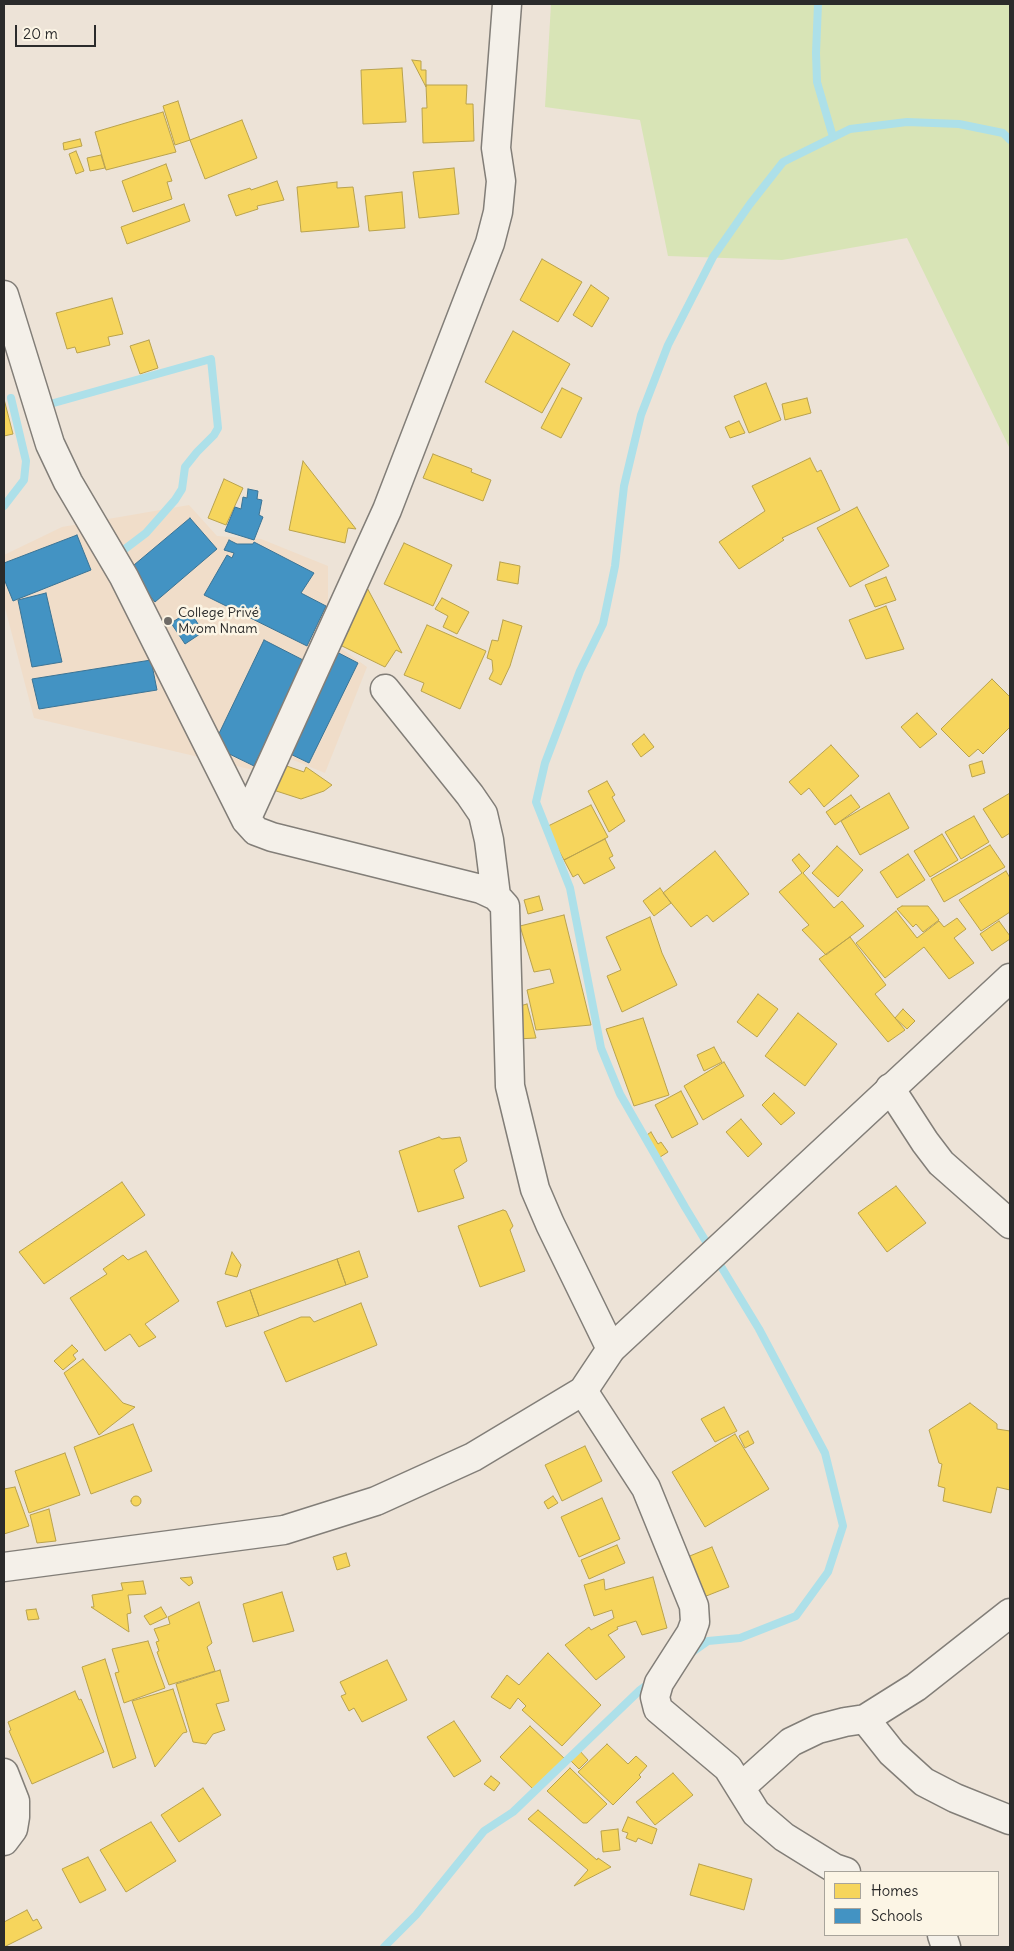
<!DOCTYPE html>
<html>
<head>
<meta charset="utf-8">
<style>
	body { margin:0 }
	#map { position:relative; width:1014px; height:1951px; overflow:hidden; background:#ede3d7; font-family:Delius,sans-serif }
	canvas { display:block }
	.frame { position:absolute; inset:0; border:5px solid #2b2b2b; pointer-events:none }
	.legend { position:absolute; left:824px; top:1871px; width:175px; height:65px; box-sizing:border-box; background:#fcf5e5; border:1px solid #a8a49b; margin:0; padding:6px 9px; list-style:none; font-size:15px; color:#2b2b2b }
	.legend li { display:flex; align-items:center; gap:10px; height:25px }
	.legend b { width:25px; border:1px solid #a8a49b }
	.scale { position:absolute; left:15px; top:25px; width:81px; height:22px; box-sizing:border-box; border:2px solid #2b2b2b; border-top:0; padding-left:6px; font-size:15px; line-height:18px; white-space:nowrap; color:#2b2b2b; -webkit-text-stroke:4px #fcf5e5; paint-order:stroke }
</style>
</head>
<body>
<div id="map">
<canvas width="1014" height="1951"></canvas>
<div class="frame"></div>
<ul class="legend">
<li><b style="height:14px;background:#f6d55c"></b>Homes</li>
<li><b style="height:14px;background:#4393c3"></b>Schools</li>
</ul>
<div class="scale">20 m</div>
</div>
<script>
const g = document.querySelector('canvas').getContext('2d');
g.lineJoin = 'round';
function fill(path, color) { g.fillStyle = color; g.fill(path, 'evenodd'); }
const shape = rows => new Path2D(rows.map(r => 'M' + r).join(''));
function stroke(path, color, width, dash) { g.strokeStyle = color; g.lineWidth = width; g.lineCap = dash ? 'butt' : 'round'; g.setLineDash(dash || []); g.stroke(path); }
function label(font, color, halo, rows, align = 'center') {
  g.font = font + ' Delius,sans-serif'; g.lineWidth = 5; g.setLineDash([]); g.textBaseline = 'middle'; g.strokeStyle = halo; g.fillStyle = color; for (const [text, x, y, turn = 0] of rows) {
    g.save(); g.translate(x, y); g.rotate((+turn || 0) * Math.PI / 180); g.textAlign = isNaN(turn) ? turn : align; if (halo) g.strokeText(text, 0, 0); g.fillText(text, 0, 0); g.restore();
  }
}
fill(shape([
	[189,505,217,536,261,539,328,566,328,639,367,667,325,773,274,752,262,772,34,718,4,604,4,555,62,527]
]), '#f0ddc9');
fill(shape([
	[551,4,1010,4,1010,449,907,238,782,260,668,256,640,120,545,107]
]), '#d8e4b6');
const homes = shape([
	[412,60,421,61,421,70,426,70,426,87,412,60],
	[402,68,406,122,363,124,361,70,402,68],
	[426,85,467,85,466,104,473,104,474,141,423,143,422,108,427,108,426,85],
	[178,101,190,140,175,145,163,106,178,101],
	[163,112,176,152,106,170,95,132,163,112],
	[242,120,257,158,205,179,190,140,242,120],
	[80,139,82,146,64,150,63,143,80,139],
	[76,151,84,171,76,174,69,154,76,151],
	[101,155,105,168,90,171,87,158,101,155],
	[166,164,172,181,167,182,172,199,133,212,122,181,166,164],
	[454,168,459,214,419,218,413,172,454,168],
	[277,181,284,200,257,206,258,209,236,216,228,195,250,188,251,190,277,181],
	[337,182,337,188,353,187,359,227,301,232,297,187,337,182],
	[402,192,405,228,369,231,365,196,402,192],
	[184,204,190,221,127,244,121,227,184,204],
	[542,259,582,282,558,322,520,300,542,259],
	[591,285,609,298,592,327,573,315,591,285],
	[112,298,123,334,108,337,110,345,77,353,75,347,67,349,56,313,112,298],
	[513,331,570,364,542,413,485,382,513,331],
	[149,340,158,368,140,374,130,346,149,340],
	[766,383,781,420,749,433,734,396,766,383],
	[562,388,582,398,561,438,541,428,562,388],
	[807,398,811,413,785,420,782,404,807,398],
	[4,399,13,434,4,436,4,399],
	[739,421,745,433,730,438,725,427,739,421],
	[433,454,472,469,471,472,491,480,483,501,423,478,433,454],
	[810,458,817,472,821,470,840,510,782,538,784,540,739,569,719,542,765,511,752,486,810,458],
	[303,461,356,529,348,528,345,543,289,530,303,461],
	[224,479,243,488,226,525,208,518,224,479],
	[857,507,889,566,850,587,817,528,857,507],
	[404,543,452,565,433,606,384,584,404,543],
	[500,562,520,566,518,584,497,580,500,562],
	[886,577,896,600,875,607,865,585,886,577],
	[364,582,402,653,396,650,385,667,340,645,349,630,364,582],
	[442,598,469,612,457,634,443,627,448,616,435,609,442,598],
	[886,606,904,649,866,659,849,620,886,606],
	[503,620,522,626,510,666,501,685,489,679,493,671,492,660,487,658,492,640,498,641,503,620],
	[427,625,486,651,460,709,421,691,424,683,404,675,427,625],
	[992,679,1010,697,1010,727,983,754,978,749,969,757,941,729,992,679],
	[917,713,937,734,920,748,901,727,917,713],
	[644,734,654,747,641,757,632,744,644,734],
	[831,745,859,776,824,807,809,788,801,795,789,782,831,745],
	[982,761,985,773,972,777,969,765,982,761],
	[278,763,304,772,306,767,332,785,324,791,301,799,267,788,278,763],
	[607,781,615,795,612,797,625,821,609,832,588,791,607,781],
	[889,793,909,828,860,855,841,821,889,793],
	[1010,793,1010,833,1002,838,983,809,1010,793],
	[851,795,860,807,835,825,826,812,851,795],
	[591,805,608,837,564,860,546,827,591,805],
	[974,816,989,842,961,859,945,832,974,816],
	[942,834,958,860,930,877,914,851,942,834],
	[605,839,613,856,609,858,615,868,584,884,578,874,573,877,564,860,605,839],
	[990,845,1005,867,944,902,931,879,990,845],
	[837,846,863,870,838,897,812,873,837,846],
	[715,851,749,894,713,922,707,915,691,927,663,893,715,851],
	[799,854,810,866,803,873,834,908,842,901,864,926,826,955,802,930,809,925,779,892,802,873,792,860,799,854],
	[908,854,925,880,897,898,880,872,908,854],
	[1006,871,1010,878,1010,912,981,931,959,900,1006,871],
	[660,888,671,903,654,916,643,901,660,888],
	[539,896,543,910,528,914,524,900,539,896],
	[902,906,928,906,939,920,923,932,916,924,913,927,897,909,902,906],
	[896,911,917,938,939,921,944,927,957,918,966,929,954,938,974,963,949,979,924,947,885,978,856,943,896,911],
	[564,915,591,1025,536,1030,527,990,554,983,550,969,534,972,520,926,564,915],
	[650,917,662,953,677,985,622,1012,607,976,621,970,606,937,650,917],
	[999,921,1010,936,1010,939,992,951,980,934,999,921],
	[850,937,886,985,875,994,905,1030,888,1042,819,959,850,937],
	[758,994,778,1009,757,1037,737,1022,758,994],
	[527,1004,536,1038,517,1039,516,1007,527,1004],
	[903,1009,915,1021,907,1029,895,1018,903,1009],
	[798,1013,837,1044,805,1086,765,1056,798,1013],
	[643,1018,669,1095,634,1106,606,1029,643,1018],
	[714,1047,722,1062,704,1071,697,1055,714,1047],
	[724,1062,744,1096,703,1120,684,1086,724,1062],
	[681,1091,698,1124,672,1138,655,1105,681,1091],
	[774,1093,795,1113,781,1125,762,1105,774,1093],
	[741,1119,762,1144,748,1157,726,1132,741,1119],
	[651,1132,658,1144,661,1142,668,1152,657,1159,644,1137,651,1132],
	[439,1137,442,1139,460,1137,467,1161,454,1170,464,1198,418,1212,399,1151,439,1137],
	[122,1182,145,1215,44,1284,19,1252,122,1182],
	[896,1186,926,1223,887,1252,858,1213,896,1186],
	[503,1210,506,1211,513,1226,510,1230,525,1271,480,1287,458,1226,503,1210],
	[146,1251,179,1301,145,1324,156,1337,139,1347,130,1334,105,1351,70,1298,107,1274,103,1269,123,1255,128,1260,146,1251],
	[359,1251,368,1277,346,1285,337,1259,359,1251],
	[232,1252,241,1265,237,1277,225,1274,232,1252],
	[337,1259,346,1285,259,1316,250,1290,337,1259],
	[250,1290,259,1316,226,1327,217,1302,250,1290],
	[361,1303,377,1345,286,1382,264,1332,301,1317,310,1317,314,1322,361,1303],
	[72,1345,78,1351,73,1355,76,1359,63,1370,54,1361,72,1345],
	[83,1359,123,1403,135,1407,99,1435,64,1373,83,1359],
	[970,1403,997,1424,997,1429,1010,1431,1010,1490,997,1487,991,1513,943,1501,945,1488,938,1486,942,1464,939,1463,929,1430,970,1403],
	[724,1407,737,1431,715,1442,701,1419,724,1407],
	[133,1424,152,1471,91,1494,74,1447,133,1424],
	[748,1431,754,1443,745,1448,739,1436,748,1431],
	[735,1434,769,1489,705,1527,672,1472,735,1434],
	[585,1446,602,1481,562,1501,545,1465,585,1446],
	[65,1453,80,1495,29,1513,15,1471,65,1453],
	[15,1487,29,1526,4,1534,4,1489,15,1487],
	'131 1501a5 5 0 1 1 10 0a5 5 0 1 1-10 0Z',
	[553,1496,558,1503,548,1509,544,1502,553,1496],
	[602,1498,620,1539,579,1557,561,1517,602,1498],
	[49,1509,56,1541,37,1543,30,1515,49,1509],
	[617,1545,625,1563,589,1579,581,1560,617,1545],
	[712,1547,729,1587,681,1606,665,1566,712,1547],
	[346,1553,350,1566,337,1570,333,1557,346,1553],
	[191,1577,193,1583,189,1586,180,1578,191,1577],
	[653,1577,667,1628,642,1635,636,1621,617,1627,618,1629,608,1635,625,1657,596,1680,565,1645,589,1627,591,1630,614,1618,612,1610,594,1616,584,1585,604,1579,605,1590,653,1577],
	[143,1581,146,1594,128,1595,131,1613,127,1614,129,1632,91,1607,94,1607,92,1595,123,1590,121,1583,143,1581],
	[282,1592,294,1631,253,1642,243,1604,282,1592],
	[199,1602,212,1643,207,1647,215,1671,169,1685,157,1652,159,1651,156,1642,159,1641,154,1629,170,1624,168,1617,199,1602],
	[161,1607,167,1617,150,1625,144,1616,161,1607],
	[36,1609,39,1619,28,1620,26,1610,36,1609],
	[148,1641,165,1688,124,1703,115,1673,119,1672,112,1649,148,1641],
	[548,1653,601,1705,562,1746,522,1710,526,1706,518,1698,510,1709,491,1697,507,1675,519,1685,548,1653],
	[105,1659,136,1758,113,1768,82,1667,105,1659],
	[387,1660,407,1700,362,1722,354,1708,349,1711,341,1696,346,1694,340,1682,387,1660],
	[220,1670,229,1701,216,1704,225,1730,213,1734,206,1744,193,1742,176,1684,220,1670],
	[173,1689,187,1732,183,1733,155,1767,132,1701,173,1689],
	[75,1691,79,1700,81,1699,104,1752,32,1784,9,1731,11,1730,8,1722,75,1691],
	[454,1721,481,1761,454,1777,427,1737,454,1721],
	[530,1726,566,1760,535,1791,500,1757,530,1726],
	[607,1744,628,1764,636,1756,647,1766,639,1775,641,1777,613,1805,578,1772,607,1744],
	[579,1750,588,1760,579,1769,569,1759,579,1750],
	[570,1768,607,1804,587,1823,583,1823,547,1791,570,1768],
	[673,1773,693,1795,655,1825,636,1802,673,1773],
	[491,1776,500,1783,494,1791,484,1784,491,1776],
	[203,1788,221,1815,179,1842,161,1815,203,1788],
	[538,1810,597,1860,598,1858,611,1867,574,1886,588,1870,528,1819,538,1810],
	[628,1817,657,1829,652,1844,638,1838,636,1842,626,1838,628,1833,622,1831,628,1817],
	[151,1822,176,1861,126,1892,100,1850,151,1822],
	[618,1829,620,1850,603,1852,601,1831,618,1829],
	[88,1857,106,1890,80,1903,62,1869,88,1857],
	[699,1864,752,1879,744,1910,690,1895,699,1864],
	[27,1910,33,1921,37,1919,42,1928,4,1947,4,1922,27,1910]
]);
fill(homes, '#f6d55c');
stroke(homes, '#b9a24d', 1);
const schools = shape([
	[248,489,258,491,257,499,262,500,259,515,263,517,254,540,225,531,235,507,241,509,243,497,247,498,248,489],
	[190,518,217,549,155,602,128,570,190,518],
	[77,535,91,570,13,601,4,579,4,563,77,535],
	[229,540,237,544,253,544,254,542,314,573,301,593,326,606,307,646,204,595,227,555,232,558,234,553,224,550,229,540],
	[46,593,62,662,32,667,18,600,46,593],
	[190,611,203,632,185,644,171,623,190,611],
	[264,640,305,661,254,766,213,746,264,640],
	[331,649,358,663,309,763,282,750,331,649],
	[151,660,157,690,39,709,32,679,151,660]
]);
fill(schools, '#4393c3');
stroke(schools, '#3c7495', 1);
stroke(shape([
	[818,4,816,53,817,82,833,137],
	[43,406,211,359,218,428,214,435,197,452,185,467,182,489,175,500,146,533,117,555],
	[4,506,24,480,26,461,11,398],
	[691,1653,708,1641,740,1638,796,1616,828,1572,843,1526,825,1453,759,1329,685,1207,620,1094,601,1048,570,888,536,802,545,763,580,671,603,624,615,566,624,486,641,415,668,345,713,257,750,204,783,162,850,129,907,122,959,124,1003,133,1010,140],
	[384,1947,416,1915,484,1831,513,1812,640,1690,651,1682]
]), '#ade0e9', 8);
const street = shape([
	[4,295,50,444,68,482,124,577,246,820,256,831,272,837,481,889,496,896,505,906,510,1086,535,1189,550,1224,611,1349],
	[385,689,470,795,483,814,489,840,496,896],
	[246,820,387,510,490,243,498,212,501,181,496,148,507,4],
	[890,1088,925,1142,941,1163,1010,1224],
	[583,1391,646,1488,694,1606,695,1622,691,1633,659,1683,655,1697,658,1709,728,1768,756,1813,784,1837,834,1868,846,1872],
	[865,1719,892,1753,924,1782,955,1798,1010,1820],
	[4,1773,15,1801,15,1817,13,1829,4,1841],
	[741,1787,791,1742,818,1729,845,1722,865,1719,916,1687,1010,1613],
	[942,1935,946,1947]
]);
const secondary = shape([
	[4,1567,284,1530,376,1501,473,1457,583,1391,611,1349,1010,978]
]);
stroke(street, '#827e78', 31);
stroke(secondary, '#827e78', 31);
stroke(street, '#f4f0e9', 28);
stroke(secondary, '#f4f0e9', 28);
for (const [x, y, r, color] of [
	[168,621,5,"#6f6b67"]
]) { const dot = new Path2D(); dot.arc(x, y, r, 0, 2 * Math.PI); g.fillStyle = color; g.fill(dot); stroke(dot, '#fcf5e5', 2); }
label('14px', '#2b2b2b', '#fcf5e5', [
	["College Privé",178,613],
	["Mvom Nnam",178,629]
], 'left');
</script>
</body>
</html>
